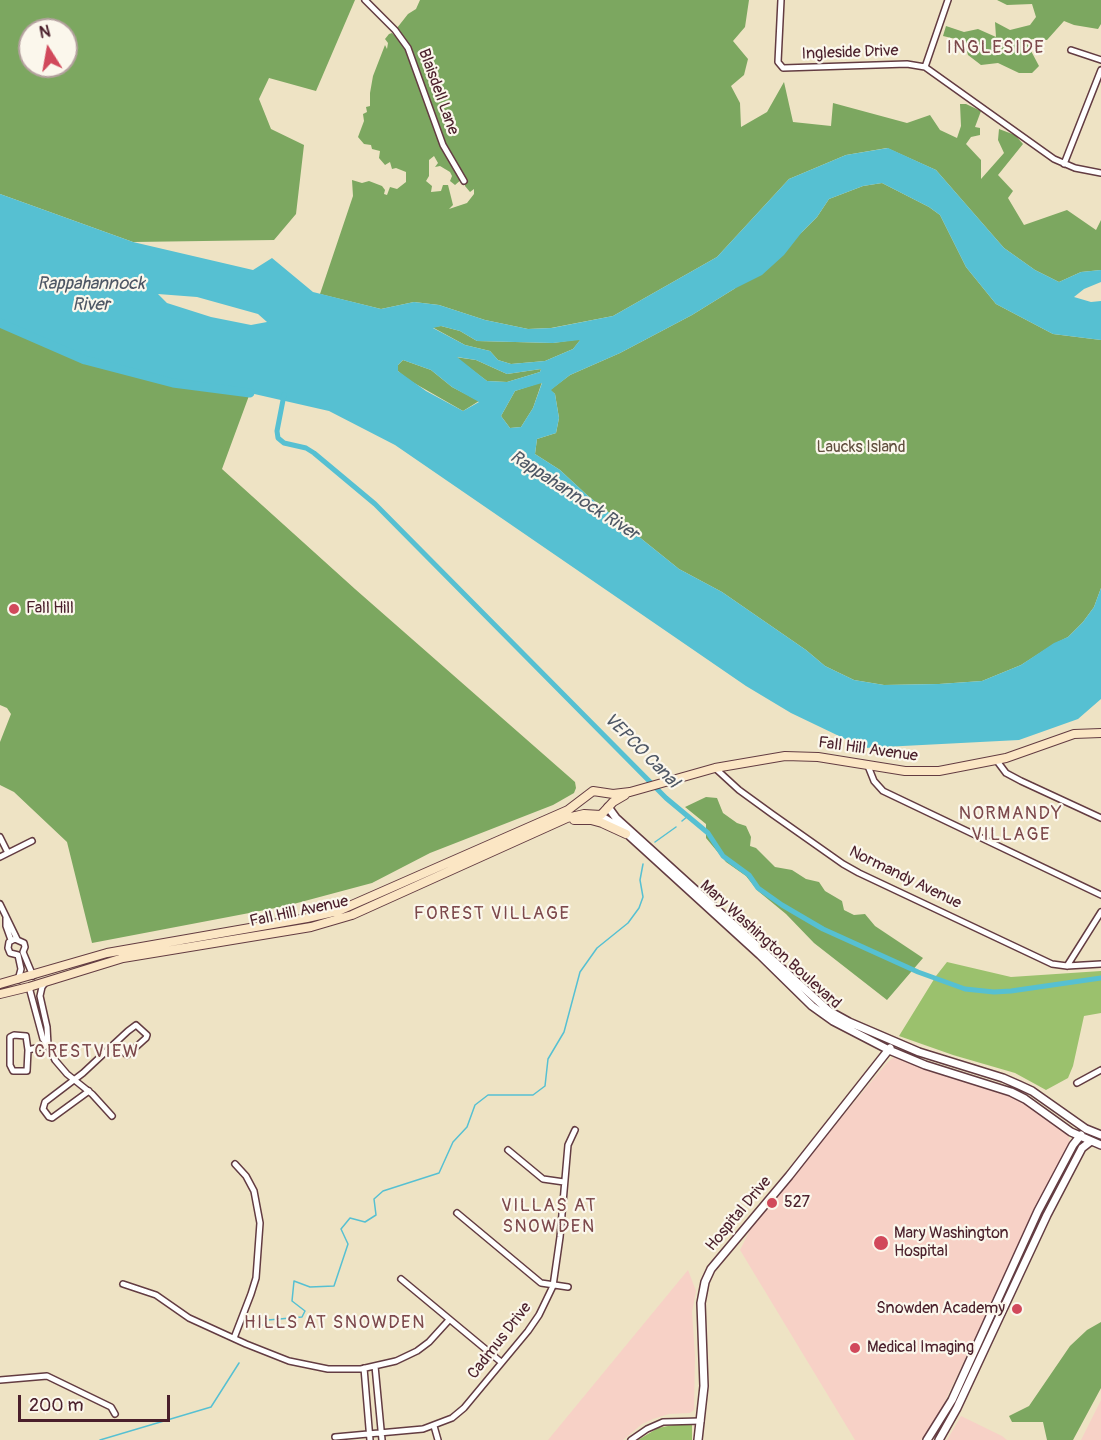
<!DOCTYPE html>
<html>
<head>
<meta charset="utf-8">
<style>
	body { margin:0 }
	#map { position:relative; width:1101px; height:1440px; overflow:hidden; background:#eee3c4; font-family:Pangolin,sans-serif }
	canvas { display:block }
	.north { position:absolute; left:18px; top:18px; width:60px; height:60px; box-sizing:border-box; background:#fbf7ec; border:2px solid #b4a19f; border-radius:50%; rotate:349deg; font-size:16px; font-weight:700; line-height:24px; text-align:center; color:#4a1f2b }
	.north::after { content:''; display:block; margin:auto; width:21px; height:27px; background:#d1495b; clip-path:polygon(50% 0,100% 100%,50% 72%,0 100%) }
	.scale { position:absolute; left:18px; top:1395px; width:152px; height:27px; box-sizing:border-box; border:3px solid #4a1f2b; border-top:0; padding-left:8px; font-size:18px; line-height:21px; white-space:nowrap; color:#4a1f2b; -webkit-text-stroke:4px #fbf7ec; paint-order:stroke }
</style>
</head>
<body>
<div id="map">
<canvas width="1101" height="1440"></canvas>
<div class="north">N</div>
<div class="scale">200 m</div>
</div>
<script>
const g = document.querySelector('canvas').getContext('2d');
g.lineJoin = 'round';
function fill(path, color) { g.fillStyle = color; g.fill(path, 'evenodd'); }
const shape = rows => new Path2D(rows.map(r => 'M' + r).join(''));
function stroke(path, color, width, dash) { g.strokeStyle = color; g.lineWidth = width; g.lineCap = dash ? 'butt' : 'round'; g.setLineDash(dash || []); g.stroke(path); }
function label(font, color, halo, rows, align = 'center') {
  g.font = font + ' Pangolin,sans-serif'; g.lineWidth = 4.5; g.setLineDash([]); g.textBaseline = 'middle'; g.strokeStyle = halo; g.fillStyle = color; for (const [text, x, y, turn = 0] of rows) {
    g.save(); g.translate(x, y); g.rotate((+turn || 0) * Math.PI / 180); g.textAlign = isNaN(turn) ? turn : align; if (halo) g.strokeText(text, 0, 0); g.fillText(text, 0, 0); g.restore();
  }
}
fill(shape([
	[894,1057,994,1088,1021,1100,1068,1135,1070,1142,1033,1216,937,1418,921,1440,855,1440,740,1250,754,1222,886,1064],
	[688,1270,696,1291,692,1312,695,1356,694,1410,690,1413,669,1414,653,1419,642,1424,623,1440,548,1440],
	[1101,1400,1101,1440,1081,1440],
	[961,1416,1002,1436,1007,1440,947,1440]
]), '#f7d1c6');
fill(shape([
	[947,962,1011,977,1101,971,1101,1013,1084,1016,1073,1066,1068,1078,1046,1090,1015,1073,953,1055,899,1036,936,976],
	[683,1423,692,1425,692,1440,638,1440,658,1428]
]), '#9bc16d');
fill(shape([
	[0,0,355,0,316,91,269,78,259,99,271,129,304,145,296,214,274,240,133,242,0,194],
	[30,30,66,30,66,66,30,66],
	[420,0,749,0,745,27,733,41,748,59,744,75,731,86,740,103,741,127,767,112,784,82,793,122,831,126,833,103,907,123,930,115,940,130,957,138,961,126,960,104,966,104,981,111,975,127,980,128,980,135,971,137,966,144,981,160,981,179,1004,153,998,140,999,129,1015,135,1023,144,998,175,1013,191,1008,198,1024,225,1067,210,1096,230,1101,220,1101,270,1081,272,1059,282,1035,270,1004,248,936,170,887,148,846,155,789,179,717,257,613,316,551,328,528,329,485,320,439,305,414,302,381,309,320,294,353,196,352,180,362,183,369,181,382,186,385,190,384,194,387,195,390,187,397,189,406,182,406,172,396,168,392,169,390,162,385,165,379,158,380,151,372,149,371,145,364,144,358,137,364,121,363,114,367,112,366,107,370,106,370,93,373,76,385,45,387,49,388,43,385,39,389,34,392,33,395,36,397,35,407,48,441,144,462,179,455,185,450,181,452,176,450,172,440,166,435,167,438,163,434,156,429,160,429,176,426,181,432,186,431,192,441,191,443,185,448,185,453,205,449,209,467,203,474,194,474,189,470,192,465,186,465,181,443,144,411,50,397,28,408,14,416,9],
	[997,0,1101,0,1101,24,1098,29,1074,25,1064,21,1047,40,1032,39,1030,49,1039,66,1032,73,1019,73,998,63,981,65,968,55,964,41,943,36,946,26,964,32,978,29,996,37,995,22,1010,30,1030,25,1036,17,1032,4,1007,5],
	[882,183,929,207,940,215,966,267,996,304,1053,334,1101,340,1101,588,1094,607,1083,622,1068,637,1054,644,1021,665,982,681,939,684,884,685,854,680,825,666,806,650,722,592,679,569,587,495,560,470,535,454,537,439,556,433,559,418,555,394,550,390,570,375,620,353,692,315,734,289,802,232,817,217,829,199,863,186],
	[0,323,85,360,173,383,250,393,222,469,355,589,575,782,576,788,574,793,553,805,430,853,372,883,286,906,92,943,67,842,14,792,0,785,0,742,11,714,7,708,0,705],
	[441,326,460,331,477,341,553,343,581,339,573,349,545,361,511,364,498,360,490,351,465,345,432,327],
	[455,357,476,360,507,374,541,369,540,372,507,382,487,381],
	[403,360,431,370,452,387,479,401,463,411,407,379,398,371,398,365],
	[542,382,533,408,521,427,510,428,501,416,515,391],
	[706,797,717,798,723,813,737,823,746,826,751,837,750,846,756,848,775,867,792,870,806,879,819,882,825,891,842,901,844,910,854,915,865,914,875,926,923,958,887,1000,814,943,786,914,758,891,746,876,726,862,706,838,706,824,685,807],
	[1101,1322,1101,1388,1073,1440,1047,1440,1043,1422,1012,1422,1009,1416,1029,1406,1070,1346,1087,1330]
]), '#7ca760');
fill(shape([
	[888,148,936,170,1004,248,1035,270,1059,282,1081,272,1101,270,1101,282,1084,289,1074,297,1091,302,1101,301,1101,340,1053,334,996,304,966,267,940,215,929,207,882,183,863,186,829,199,817,217,802,232,784,255,762,275,734,289,692,315,620,353,570,375,551,390,555,394,559,418,556,433,537,439,535,454,560,470,587,495,679,569,722,592,806,650,825,666,854,680,884,685,939,684,982,681,1021,665,1054,643,1068,637,1083,622,1094,607,1101,588,1101,699,1078,719,1019,740,864,748,791,713,746,686,395,445,329,411,250,393,173,383,85,360,0,323,0,194,133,242,253,270,272,258,313,292,381,309,414,302,439,305,485,320,528,329,552,328,613,316,717,257,789,179,846,155],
	[158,294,197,297,258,314,267,322,251,325,211,317,167,303],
	[441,326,460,331,477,341,553,343,580,340,573,349,545,361,511,364,498,360,490,351,465,345,433,328],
	[457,357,476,360,507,374,541,369,540,372,507,382,487,381],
	[403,360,431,370,452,387,479,402,463,411,426,391,398,371,398,365],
	[542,383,533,408,521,427,510,428,501,416,515,391]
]), '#56c0d2');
stroke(shape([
	[682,821,688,816],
	[655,842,676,827],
	[258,1329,268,1320,302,1317,305,1311,292,1301,294,1281,310,1287,334,1286,348,1244,341,1229,350,1218,365,1222,376,1215,374,1199,383,1191,439,1173,453,1142,467,1127,475,1105,488,1095,533,1095,545,1086,548,1059,564,1032,580,972,597,948,628,923,639,908,643,897,640,880,643,864],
	[100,1440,211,1407,239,1363]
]), '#56c0d2', 1.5);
stroke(shape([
	[284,395,277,431,278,438,284,443,306,448,314,453,375,504,666,798,708,833,723,856,749,875,758,888,782,905,823,929,918,972,965,989,994,992,1011,991,1101,978]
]), '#56c0d2', 5);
stroke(shape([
	[0,323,85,360,173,383,250,393]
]), '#56c0d2', 9);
const minor = shape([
	[365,0,395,30,408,48,443,145,464,181],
	[781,0,778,62,783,68,907,64,925,67,1054,159,1075,168,1101,173],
	[1071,50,1101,60],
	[925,67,948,0],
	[1064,164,1101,70],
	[997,761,1006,773,1021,781,1101,818],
	[868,766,874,781,883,791,1101,895],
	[715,768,739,790,772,814,843,864,859,873,1052,964,1067,966,1101,964],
	[0,837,8,853],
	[0,857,32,841],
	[0,904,17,939],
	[6,918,6,926,11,940],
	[18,955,10,953,8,948,9,942,15,939,24,943,25,947,23,952,33,976],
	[1067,966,1101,912],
	[18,980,21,969,18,955],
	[45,983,42,987,40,996,47,1027,48,1045],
	[29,987,43,1039,48,1045,55,1060,67,1074,92,1094,112,1116],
	[28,1050,26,1036,14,1035,10,1037,10,1065,13,1071,27,1071,28,1050,48,1045],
	[1077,1083,1101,1070],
	[89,1091,52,1118,49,1117,43,1109,45,1102,83,1073,114,1044,128,1031,136,1025,147,1035,146,1038,127,1055,114,1044],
	[508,1150,543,1179,564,1182],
	[457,1213,541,1283,568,1287],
	[401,1279,501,1362],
	[123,1284,156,1295,189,1318,246,1344,289,1361,328,1369,361,1369,396,1361,417,1351,429,1342,449,1320],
	[234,1338,251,1294,256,1278,260,1223,254,1191,246,1176,235,1164],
	[375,1366,382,1440],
	[364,1368,370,1440],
	[0,1380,47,1376,111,1407,115,1414],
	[434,1426,438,1440],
	[335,1437,423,1429,452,1418,464,1408,528,1331,539,1315,553,1286,560,1237,568,1145,575,1130],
	[631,1440,647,1429,663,1422,701,1421]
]);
const tertiary = shape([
	[608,807,616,818,829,1011,849,1022,919,1052,1003,1078,1019,1085,1032,1091,1086,1129,1101,1135],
	[599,815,623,830,760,955,812,1006,833,1021,889,1050,925,1065,1011,1092,1025,1099,1071,1132,1101,1145],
	[698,1440,704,1386,701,1303,705,1282,711,1269,789,1176,890,1048],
	[927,1440,952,1400,1038,1211,1073,1145,1081,1135],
	[939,1440,957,1408,1047,1215,1082,1148,1091,1141]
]);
const secondary = shape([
	[574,820,591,820,602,823,626,834],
	[0,984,107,953,307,918,338,911,568,810,593,791,613,794,630,792,715,768,785,756,818,757,905,771,939,771,1006,758,1074,734,1101,733],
	[0,994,29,987,123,958,311,927,352,915,567,818,584,814,601,815,613,802,625,795]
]);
stroke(minor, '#633c42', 8);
stroke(tertiary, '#633c42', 10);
stroke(secondary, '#633c42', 10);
stroke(minor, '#fff', 5);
stroke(tertiary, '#fff', 7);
stroke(secondary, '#fbe6c4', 8);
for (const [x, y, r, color] of [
	[14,609,6,"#d1495b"],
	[772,1203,6,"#d1495b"],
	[881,1243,8,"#d1495b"],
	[1017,1309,6,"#d1495b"],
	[855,1348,6,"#d1495b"]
]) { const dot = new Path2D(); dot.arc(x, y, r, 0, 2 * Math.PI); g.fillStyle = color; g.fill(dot); stroke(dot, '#fbf7ec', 2); }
label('16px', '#4a1f2b', '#fbf7ec', [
	["Ingleside Drive",850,53,-2],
	["Blaisdell Lane",438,92,70],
	["Fall Hill Avenue",868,750,8],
	["Normandy Avenue",905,878,26],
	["Fall Hill Avenue",299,912,-12],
	["Mary Washington Boulevard",770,945,42],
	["Hospital Drive",739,1214,-50],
	["Cadmus Drive",500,1341,-52]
]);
label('16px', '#62503f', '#fbf7ec', [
	["Laucks Island",861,448]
]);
label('16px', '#4a1f2b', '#fbf7ec', [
	["Fall Hill",26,609],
	["527",784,1203],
	["Mary Washington",894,1234],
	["Hospital",894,1252],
	["Snowden Academy",1005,1309,"right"],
	["Medical Imaging",867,1348]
], 'left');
g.letterSpacing = '1.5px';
label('18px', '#7c484b', '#fbf7ec', [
	["INGLESIDE",996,48],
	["NORMANDY",1011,814],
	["VILLAGE",1011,835],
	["FOREST VILLAGE",492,914],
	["CRESTVIEW",87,1052],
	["VILLAS AT",549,1206],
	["SNOWDEN",549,1227],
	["HILLS AT SNOWDEN",335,1323]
]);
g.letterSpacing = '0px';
label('italic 18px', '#4e5765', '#fbf7ec', [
	["Rappahannock",91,284],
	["River",91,305],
	["Rappahannock River",574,496,33],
	["VEPCO Canal",641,751,45]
]);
</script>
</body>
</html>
